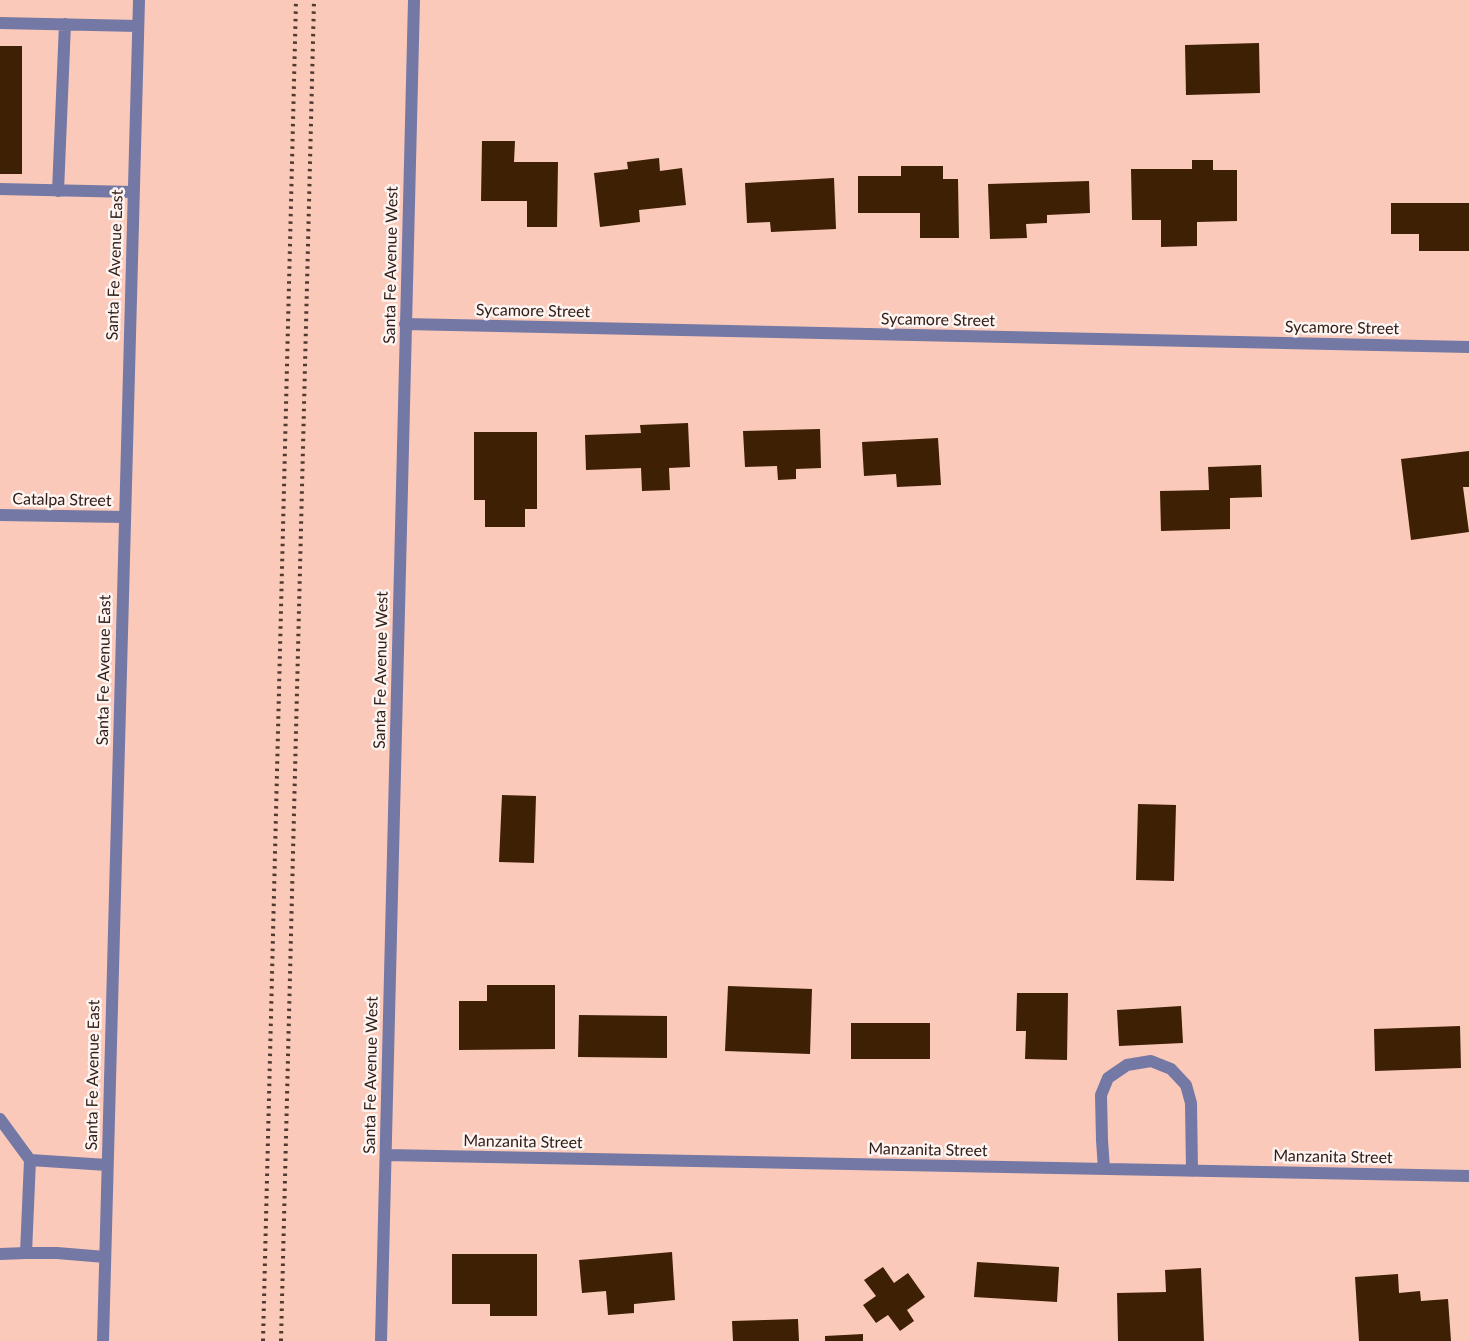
<!DOCTYPE html>
<html>
<head>
<meta charset="utf-8">
<style>
	body { margin:0 }
	canvas { display:block; background:#fac9b9 }
</style>
</head>
<body>
<canvas width="1469" height="1341"></canvas>
<script>
const g = document.querySelector('canvas').getContext('2d');
g.lineJoin = 'round';
function fill(path, color) { g.fillStyle = color; g.fill(path, 'evenodd'); }
const shape = rows => new Path2D(rows.map(r => 'M' + r).join(''));
function stroke(path, color, width, dash) { g.strokeStyle = color; g.lineWidth = width; g.lineCap = dash ? 'butt' : 'round'; g.setLineDash(dash || []); g.stroke(path); }
function label(font, color, halo, rows, align = 'center') {
  g.font = font + ' Lato,sans-serif'; g.lineWidth = 5; g.setLineDash([]); g.textBaseline = 'middle'; g.strokeStyle = halo; g.fillStyle = color; for (const [text, x, y, turn = 0] of rows) {
    g.save(); g.translate(x, y); g.rotate((+turn || 0) * Math.PI / 180); g.textAlign = isNaN(turn) ? turn : align; if (halo) g.strokeText(text, 0, 0); g.fillText(text, 0, 0); g.restore();
  }
}
fill(shape([
	[1259,43,1260,93,1186,95,1185,45],
	[0,46,22,46,22,174,0,174],
	[482,141,515,141,514,162,558,162,557,227,527,227,527,201,481,201],
	[659,158,660,171,682,168,686,205,639,210,640,222,600,227,594,173,628,169,627,162],
	[1192,160,1213,160,1213,170,1237,170,1237,221,1197,222,1197,246,1161,247,1161,220,1132,220,1131,169,1192,169],
	[901,166,943,166,943,179,958,179,959,238,920,238,920,213,858,213,858,176,901,176],
	[834,178,836,229,771,232,770,222,747,223,745,183],
	[1089,181,1090,213,1047,215,1047,223,1026,224,1027,238,990,239,988,184],
	[1391,203,1469,203,1469,251,1419,251,1419,234,1391,234],
	[688,423,690,467,669,468,670,490,642,491,641,468,586,470,585,435,641,433,640,425],
	[820,429,821,468,796,469,796,479,778,480,777,466,745,467,743,431],
	[474,432,537,432,537,509,525,509,525,527,485,527,485,500,474,500],
	[938,438,941,485,897,487,896,474,864,476,862,442],
	[1469,451,1469,487,1463,487,1469,532,1411,540,1401,459],
	[1261,465,1262,497,1230,498,1230,529,1161,531,1160,491,1209,490,1208,467],
	[502,795,536,796,534,863,499,862],
	[1138,804,1176,805,1174,881,1136,880],
	[487,985,555,985,555,1049,459,1050,459,1001,487,1001],
	[728,986,812,989,810,1054,725,1051],
	[1017,993,1068,993,1067,1060,1025,1059,1026,1031,1016,1031],
	[1181,1006,1183,1043,1119,1046,1117,1010],
	[579,1015,667,1016,667,1058,578,1057],
	[851,1023,930,1023,930,1059,851,1059],
	[1460,1026,1461,1068,1375,1071,1374,1029],
	[672,1252,675,1300,634,1304,634,1313,608,1315,606,1291,582,1293,579,1260],
	[452,1254,537,1254,537,1316,490,1316,490,1304,452,1304],
	[977,1262,1059,1267,1057,1302,974,1297],
	[883,1267,894,1283,908,1273,925,1297,907,1310,914,1321,900,1331,888,1315,876,1323,863,1305,876,1296,864,1280],
	[1201,1268,1204,1341,1118,1341,1117,1293,1166,1292,1165,1270],
	[1398,1274,1399,1293,1420,1291,1421,1301,1448,1299,1451,1341,1359,1341,1355,1277],
	[798,1319,799,1341,733,1341,732,1321],
	[863,1334,863,1341,825,1341,825,1336]
]), '#3e2004');
stroke(shape([
	[0,23,138,26],
	[0,189,133,192],
	[58,191,65,24],
	[405,324,1469,347],
	[0,515,124,517],
	[0,1119,30,1160,26,1253,0,1254],
	[386,1155,1469,1176],
	[30,1160,107,1165],
	[1104,1169,1102,1140,1101,1095,1108,1078,1127,1065,1151,1061,1171,1069,1186,1085,1191,1103,1192,1171],
	[26,1253,57,1253,105,1257],
	[103,1341,139,0],
	[381,1341,414,0]
]), '#7478a4', 12);
stroke(shape([
	[263,1341,296,0],
	[281,1341,314,0]
]), '#4f3931', 4, [2.5, 5]);
label('16px', '#312019', '#fef4f1', [
	["Santa Fe Avenue East",115,265,-88],
	["Santa Fe Avenue West",391,265,-89],
	["Sycamore Street",533,311,1],
	["Sycamore Street",938,320,1],
	["Sycamore Street",1342,328,1],
	["Catalpa Street",62,500,1],
	["Santa Fe Avenue East",104,670,-89],
	["Santa Fe Avenue West",381,670,-89],
	["Santa Fe Avenue East",93,1075,-89],
	["Santa Fe Avenue West",371,1075,-89],
	["Manzanita Street",523,1142,1],
	["Manzanita Street",928,1150,1],
	["Manzanita Street",1333,1157,1]
]);
</script>
</body>
</html>
